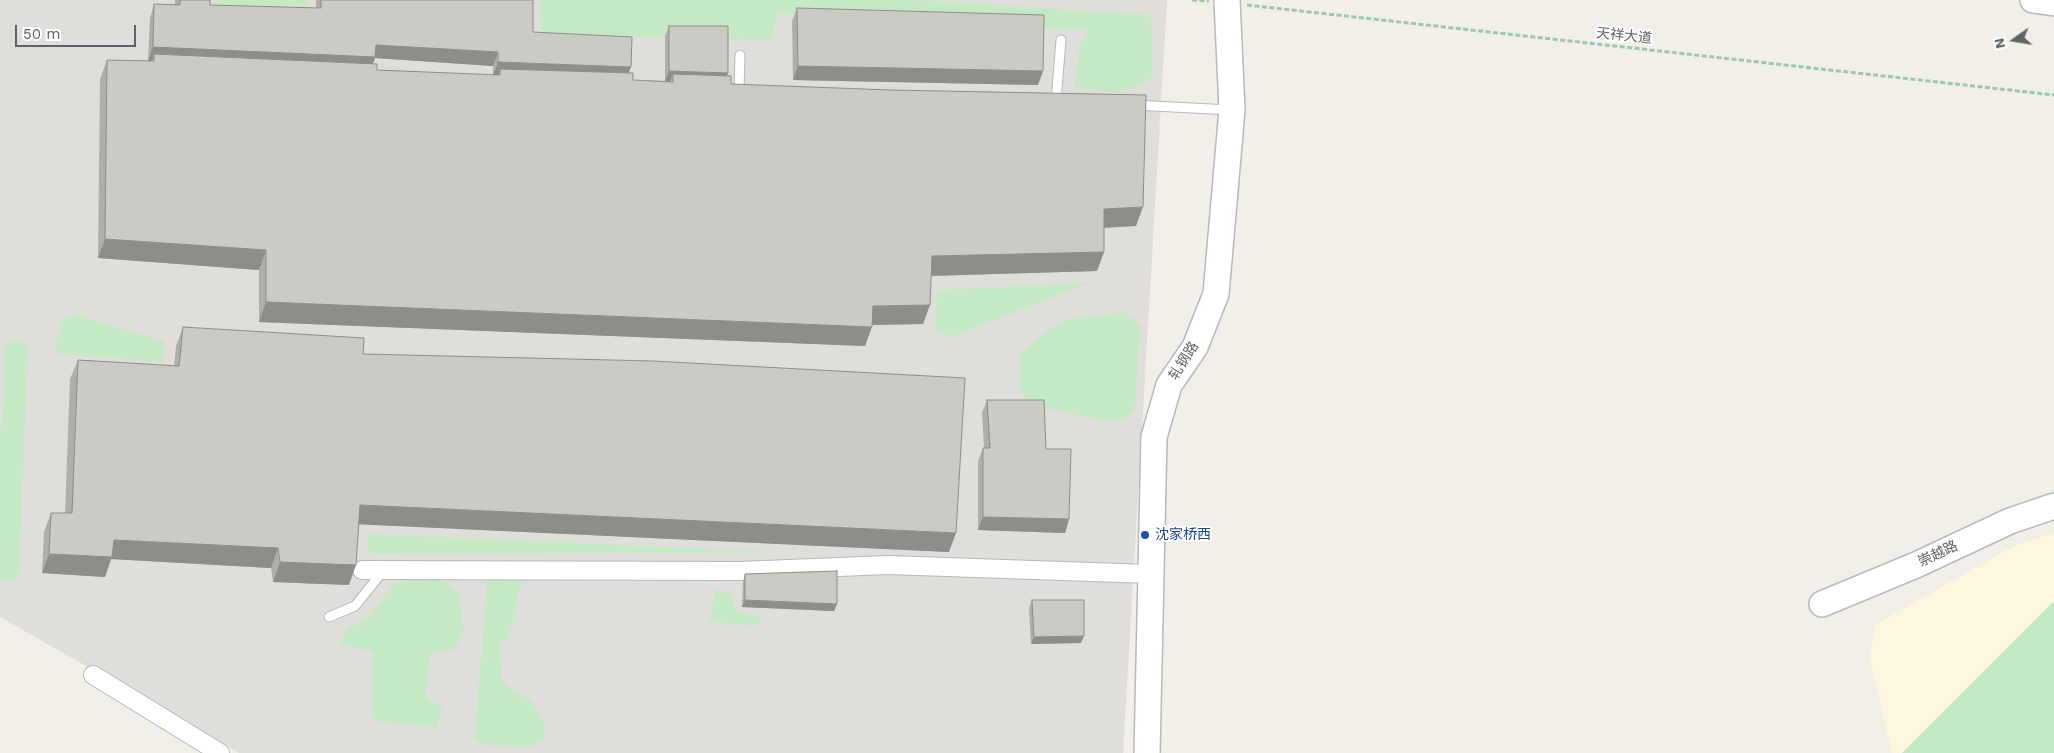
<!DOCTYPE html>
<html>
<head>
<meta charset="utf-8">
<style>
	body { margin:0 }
	#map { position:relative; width:2054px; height:753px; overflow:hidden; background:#f1efe8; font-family:"Work Sans",sans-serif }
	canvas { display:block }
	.north { position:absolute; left:1989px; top:15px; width:50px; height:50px; -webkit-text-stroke:4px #fff; paint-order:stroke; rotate:257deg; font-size:14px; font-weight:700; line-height:20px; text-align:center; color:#5f6368 }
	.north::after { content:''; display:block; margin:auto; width:18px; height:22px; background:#5f6368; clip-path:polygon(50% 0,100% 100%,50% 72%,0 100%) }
	.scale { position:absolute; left:15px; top:25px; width:121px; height:22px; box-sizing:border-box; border:2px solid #5f6368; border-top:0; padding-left:6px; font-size:15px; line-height:18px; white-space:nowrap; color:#5f6368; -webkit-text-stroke:4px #fff; paint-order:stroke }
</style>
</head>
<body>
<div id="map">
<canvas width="2054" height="753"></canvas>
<div class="north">N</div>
<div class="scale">50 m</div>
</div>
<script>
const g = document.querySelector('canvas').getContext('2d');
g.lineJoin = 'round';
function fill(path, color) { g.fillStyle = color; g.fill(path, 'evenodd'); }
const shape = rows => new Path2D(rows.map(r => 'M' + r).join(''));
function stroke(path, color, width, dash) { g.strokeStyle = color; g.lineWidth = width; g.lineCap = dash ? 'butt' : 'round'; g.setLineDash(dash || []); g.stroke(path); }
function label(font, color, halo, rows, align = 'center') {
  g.font = font + ' "Work Sans","Noto Sans SC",sans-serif'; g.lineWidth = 4; g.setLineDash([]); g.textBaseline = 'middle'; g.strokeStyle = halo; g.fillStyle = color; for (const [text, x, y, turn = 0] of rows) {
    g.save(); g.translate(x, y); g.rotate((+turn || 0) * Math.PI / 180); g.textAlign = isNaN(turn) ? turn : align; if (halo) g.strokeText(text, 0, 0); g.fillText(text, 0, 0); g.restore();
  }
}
fill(shape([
	[2054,533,2054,601,1902,753,1892,753,1870,660,1875,625,2014,546]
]), '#fef7e0');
fill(shape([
	[0,0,1167,0,1123,753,239,753,0,617]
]), '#e0deda');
fill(shape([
	[217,0,307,0,307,5,217,5],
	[540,0,918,0,1151,15,1153,76,1142,85,1117,92,1074,87,1080,44,1090,31,777,14,772,40,562,35,542,33],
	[1089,283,952,337,936,331,937,290],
	[1123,312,1140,325,1135,407,1127,418,1106,421,1048,409,1029,400,1019,389,1020,353,1062,320],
	[76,315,164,341,164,362,60,354,54,349,65,318],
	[11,341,28,343,19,574,10,581,0,580,0,437,5,385,3,349],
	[367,534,788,552,375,554,368,551],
	[487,578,522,579,509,638,500,644,502,682,530,700,545,723,544,741,530,747,485,745,475,738],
	[441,579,459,592,464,630,454,650,430,654,426,698,442,706,437,727,373,721,372,652,341,644,346,629,368,619,393,584,408,580],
	[715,589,731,594,736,611,764,618,755,626,710,622],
	[2054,601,2054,753,1902,753]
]), '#c5e8c5');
const lane = shape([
	[739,90,740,55],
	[1056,101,1061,40],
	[1134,105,1231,110],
	[329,617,355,606,383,571]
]);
const street = shape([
	[362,570,740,571,888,565,1150,574],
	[93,675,220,753]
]);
const secondary = shape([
	[2033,0,2054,3],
	[1822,604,1916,565,2010,521,2054,506],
	[1147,753,1154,437,1169,385,1195,347,1216,294,1232,110,1227,0]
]);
stroke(lane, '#b5b8bc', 11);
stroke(street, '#b5b8bc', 20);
stroke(secondary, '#b6babf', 28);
stroke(shape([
	[1192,0,1209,1],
	[1247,5,2054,95]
]), '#9cc7a9', 3, [5, 2.5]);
stroke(lane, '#fff', 9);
stroke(street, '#fff', 18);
stroke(secondary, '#fff', 25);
fill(shape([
	[175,0,210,0,210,5,316,8,316,0,533,0,533,32,629,73,633,80,665,81,665,36,669,26,726,76,731,84,1136,226,1104,228,1097,271,931,276,923,324,872,325,865,346,259,322,259,270,98,258,100,79,107,60,151,61,148,61,150,18,154,4,175,4],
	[375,58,493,66,493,75,377,70,373,63],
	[797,8,1038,85,793,80,792,21],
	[183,327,363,354,949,552,359,524,349,585,273,582,271,568,111,559,105,577,42,573,44,532,51,513,65,513,70,379,78,360,174,366,176,346],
	[987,400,1046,449,1069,519,1065,533,978,530,978,461,983,448,984,448,982,413],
	[745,574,837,604,834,611,742,607,743,582],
	[1032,600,1081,643,1031,644,1029,608]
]), '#afaea9');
fill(shape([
	[376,45,498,52,493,66,375,58,370,71,154,54,152,61,148,61,153,47],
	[498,62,631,67,626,80,500,69,498,76,493,76],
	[798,66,1043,71,1038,85,793,80],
	[669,71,728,73,724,83,673,74,670,82,665,81],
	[1143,207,1136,226,1097,228,1104,209],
	[105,239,266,250,259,270,98,258],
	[1104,252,1097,271,925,276,932,256],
	[266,302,872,327,865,346,259,322],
	[930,305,923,324,866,325,873,306],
	[360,505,956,533,949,552,353,524],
	[983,517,1069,519,1065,533,978,530],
	[114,540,278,548,271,568,111,559,105,577,42,573,49,554],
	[280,562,356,565,349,585,273,582],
	[745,600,837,604,834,611,742,607],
	[1084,636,1081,643,1031,644,1034,637]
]), '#8f8d8a');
const building = shape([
	[180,0,210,0,210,5,321,8,321,0,533,0,533,32,632,37,631,67,498,62,498,52,376,45,375,57,153,47,154,4,180,5,180,0],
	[797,8,1044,15,1043,71,798,66,797,8],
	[669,26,728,26,728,73,669,71,669,26],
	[154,54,377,64,377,70,500,75,500,69,633,73,633,80,673,82,673,74,731,76,731,84,890,90,1146,95,1143,207,1104,209,1104,252,932,256,930,305,873,306,872,327,266,302,266,250,105,239,107,60,154,61,154,54],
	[183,327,364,338,363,354,653,361,965,378,956,533,360,505,356,565,280,562,278,548,114,540,112,557,49,554,51,513,72,513,78,360,179,366,183,327],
	[987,400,1044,400,1046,449,1071,449,1069,519,983,517,983,448,990,448,987,400],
	[837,571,837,604,745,600,745,574,837,571],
	[1032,600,1084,600,1084,636,1034,637,1032,600]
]);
fill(building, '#cccac5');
stroke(building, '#8f8d8a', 1);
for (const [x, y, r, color] of [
	[1145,535,5,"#1a4fb4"]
]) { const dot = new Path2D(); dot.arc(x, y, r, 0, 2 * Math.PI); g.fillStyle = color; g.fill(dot); stroke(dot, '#fff', 2); }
label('14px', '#5f6368', '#fff', [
	["天祥大道",1624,36,6],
	["轧钢路",1184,361,-58],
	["崇越路",1938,554,-25]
]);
label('14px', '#164399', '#fff', [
	["沈家桥西",1155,535]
], 'left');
</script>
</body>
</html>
